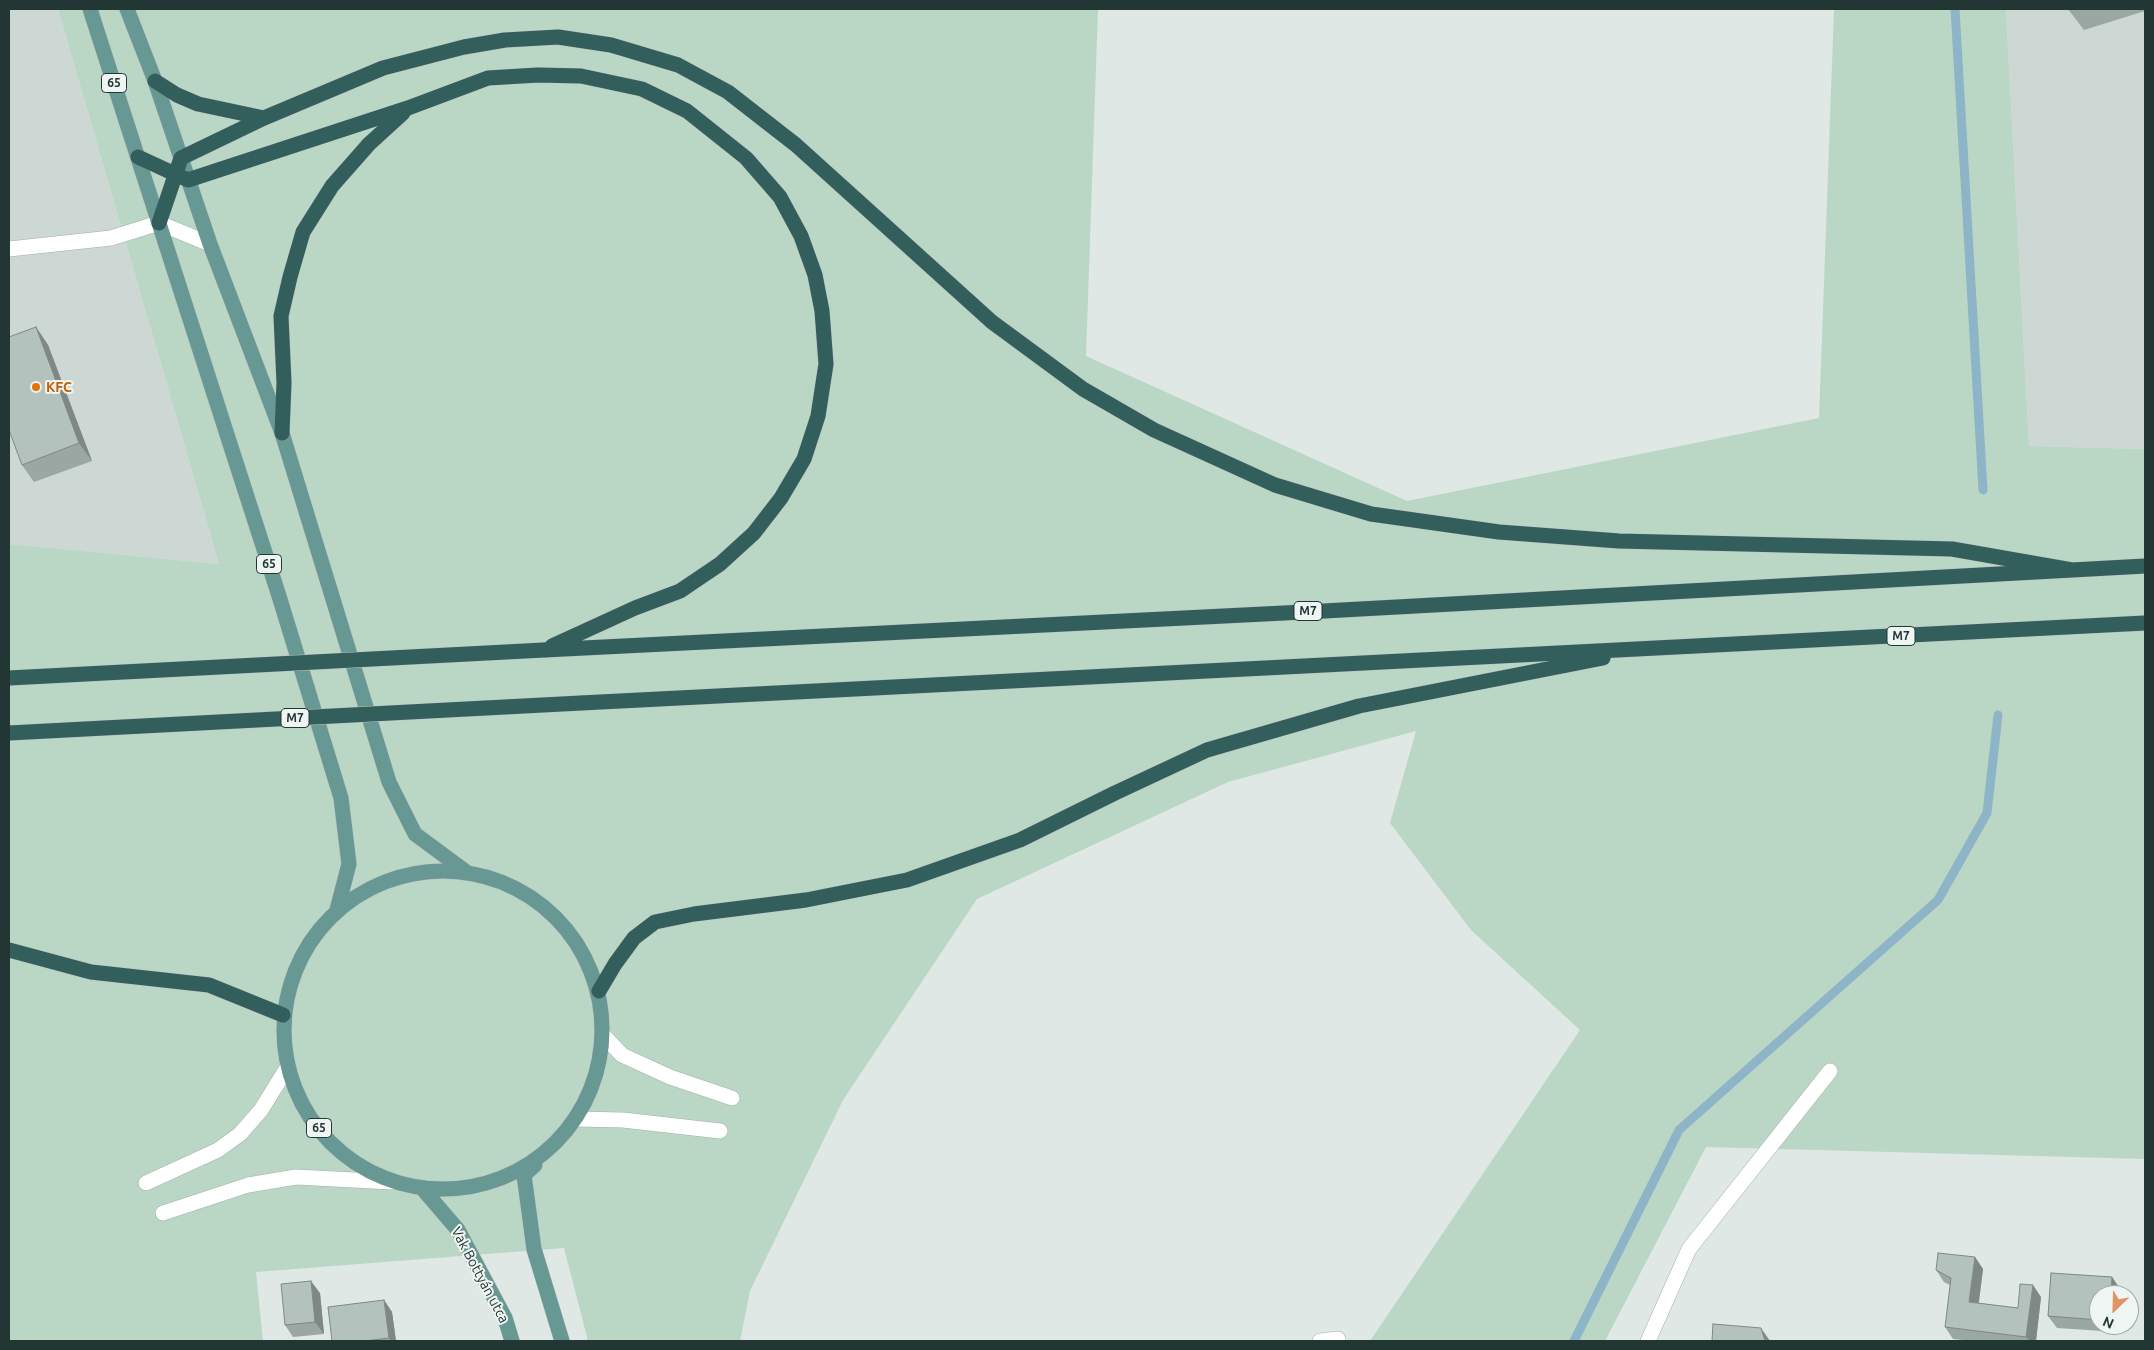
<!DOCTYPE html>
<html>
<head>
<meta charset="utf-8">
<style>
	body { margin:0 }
	#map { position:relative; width:2154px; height:1350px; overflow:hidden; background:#dfe8e5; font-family:Ubuntu,sans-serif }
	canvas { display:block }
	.frame { position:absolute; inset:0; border:10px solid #223633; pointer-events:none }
	.north { position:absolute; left:2089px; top:1285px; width:50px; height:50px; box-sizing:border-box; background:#eef5f3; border:1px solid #9ca9a6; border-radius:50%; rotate:204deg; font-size:14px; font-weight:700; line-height:20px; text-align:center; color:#223633 }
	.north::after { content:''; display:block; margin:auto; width:18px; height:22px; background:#e09565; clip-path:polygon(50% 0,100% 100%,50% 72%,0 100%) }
</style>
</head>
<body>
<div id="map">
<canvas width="2154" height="1350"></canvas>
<div class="frame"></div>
<div class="north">N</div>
</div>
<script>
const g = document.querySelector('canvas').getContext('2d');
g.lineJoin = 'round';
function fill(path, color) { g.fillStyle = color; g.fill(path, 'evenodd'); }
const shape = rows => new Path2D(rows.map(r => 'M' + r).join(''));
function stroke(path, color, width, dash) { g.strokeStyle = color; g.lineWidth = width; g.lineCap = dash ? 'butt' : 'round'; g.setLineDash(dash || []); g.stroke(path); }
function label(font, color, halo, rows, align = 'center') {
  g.font = font + ' Ubuntu,sans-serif'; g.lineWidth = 4; g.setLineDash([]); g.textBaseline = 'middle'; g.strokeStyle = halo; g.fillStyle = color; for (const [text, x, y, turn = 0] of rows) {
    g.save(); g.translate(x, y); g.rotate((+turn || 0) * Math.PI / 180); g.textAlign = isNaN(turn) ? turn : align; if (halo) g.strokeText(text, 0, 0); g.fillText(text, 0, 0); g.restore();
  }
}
fill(shape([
	[9,9,58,9,219,564,9,544],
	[2006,9,2145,9,2145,449,2029,446]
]), '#cdd7d4');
fill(shape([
	[58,9,1098,9,1086,356,1407,501,1819,418,1834,9,2006,9,2029,446,2145,449,2145,1159,1706,1147,1605,1341,1370,1341,1580,1030,1471,930,1390,823,1416,731,1228,782,977,899,843,1100,750,1291,740,1341,588,1341,564,1248,256,1272,263,1341,9,1341,9,544,219,564]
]), '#bad7c6');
stroke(shape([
	[1955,9,1983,490],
	[1574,1341,1679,1130,1938,900,1987,813,1998,715]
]), '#8db5c7', 9);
const lane = shape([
	[9,249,111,238,159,223,210,244],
	[604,1036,622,1055,670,1077,732,1098],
	[576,1119,623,1120,720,1131],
	[146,1183,218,1150,240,1134,261,1110,287,1068],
	[163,1213,248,1185,296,1177,392,1182]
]);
const street = shape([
	[1320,1341,1338,1339],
	[1648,1341,1689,1249,1830,1071]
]);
const primary = shape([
	[90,9,279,596,341,798,349,864,337,910],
	[127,9,155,81,210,244,282,433,389,782,415,834,465,871],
	'284 1030a159 159 0 1 1 318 0a159 159 0 1 1-318 0Z',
	[535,1165,524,1175,534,1249,562,1341],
	[422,1188,458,1230,505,1318,512,1341]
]);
const highway = shape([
	[155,81,177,95,198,104,264,118],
	[138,157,188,180,408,108,488,78,538,75,581,76,642,89,687,111,746,158,780,197,801,236,815,275,822,311,826,364,818,416,804,459,781,498,754,533,720,564,680,591,635,608,552,646],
	[159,223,181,158,264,118,383,68,464,47,505,40,558,37,611,45,678,65,728,92,796,145,992,322,1083,389,1154,430,1275,485,1371,514,1499,532,1619,541,1952,549,2072,570],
	[282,433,284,383,281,316,290,277,303,232,332,186,369,144,403,113],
	[544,650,1324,611,2145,566],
	[581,703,2145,623],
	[9,950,91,972,209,985,283,1015],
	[599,991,615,964,634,938,655,922,694,914,806,900,907,880,1020,840,1115,793,1207,750,1359,706,1603,658]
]);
stroke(lane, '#a3afac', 16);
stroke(street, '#a3afac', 16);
stroke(primary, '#bdc3c2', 16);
stroke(highway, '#bdc3c2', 16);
stroke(lane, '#fff', 15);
stroke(street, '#fff', 15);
stroke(primary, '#689893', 15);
stroke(highway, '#325e5b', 15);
const highwayBridge = shape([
	[9,678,544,650],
	[9,733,581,703]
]);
stroke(highwayBridge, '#bdc3c2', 16, []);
stroke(highwayBridge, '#325e5b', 15);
fill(shape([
	[2068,9,2145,9,2145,11,2084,30],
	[36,327,48,345,92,461,34,482,22,465],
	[1975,1257,1983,1269,1979,1303,2018,1308,2041,1297,2036,1341,1973,1341,1953,1339,1945,1327,1950,1285,1944,1282,1936,1270],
	[2051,1273,2112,1277,2120,1289,2120,1295,2099,1295,2099,1325,2118,1325,2117,1332,2057,1328,2048,1316],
	[320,1293,324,1334,293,1337,285,1325],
	[384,1300,392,1312,396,1341,332,1341]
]), '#9ba7a3');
fill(shape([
	[36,327,48,345,92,461,79,443],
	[1975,1257,1983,1269,1977,1314,1969,1302],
	[2112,1277,2120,1289,2120,1295,2111,1295],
	[311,1281,320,1293,324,1334,315,1322],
	[2033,1285,2041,1297,2036,1341,2030,1341,2026,1337],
	[384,1300,392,1312,396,1341,391,1341,389,1338],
	[2112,1325,2118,1325,2117,1332],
	[1761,1328,1770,1341,1765,1341]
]), '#7e8885');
const building = shape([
	[36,327,79,443,22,465,9,430,9,337,36,327],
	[1938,1253,1975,1257,1969,1302,2018,1308,2020,1284,2033,1285,2026,1337,1945,1327,1951,1278,1936,1270,1938,1253],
	[2051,1273,2112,1277,2111,1295,2099,1295,2099,1320,2048,1316,2051,1273],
	[311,1281,315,1322,285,1325,281,1284,311,1281],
	[384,1300,389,1338,365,1341,332,1341,328,1307,384,1300],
	[1713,1324,1761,1328,1765,1341,1712,1341,1713,1324]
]);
fill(building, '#b4c2be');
stroke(building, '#7e8885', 1);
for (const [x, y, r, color] of [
	[36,387,5,"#e8710a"]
]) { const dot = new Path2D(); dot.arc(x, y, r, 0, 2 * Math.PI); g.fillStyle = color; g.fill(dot); stroke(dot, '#eef5f3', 2); }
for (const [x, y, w] of [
	[114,83,25],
	[269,564,25],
	[1308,611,28],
	[1901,636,28],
	[295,718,28],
	[319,1128,25]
]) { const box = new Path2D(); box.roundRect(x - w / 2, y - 9.5, w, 19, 4); g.fillStyle = '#eef5f3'; g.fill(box); stroke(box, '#223633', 1); }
label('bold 12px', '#223633', null, [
	["65",114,83],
	["65",269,564],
	["M7",1308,611],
	["M7",1901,636],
	["M7",295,718],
	["65",319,1128]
]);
label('bold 14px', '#c56008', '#eef5f3', [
	["KFC",46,387]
], 'left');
label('14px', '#223633', '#eef5f3', [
	["Vak Bottyán utca",480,1275,62]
]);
</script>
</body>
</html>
